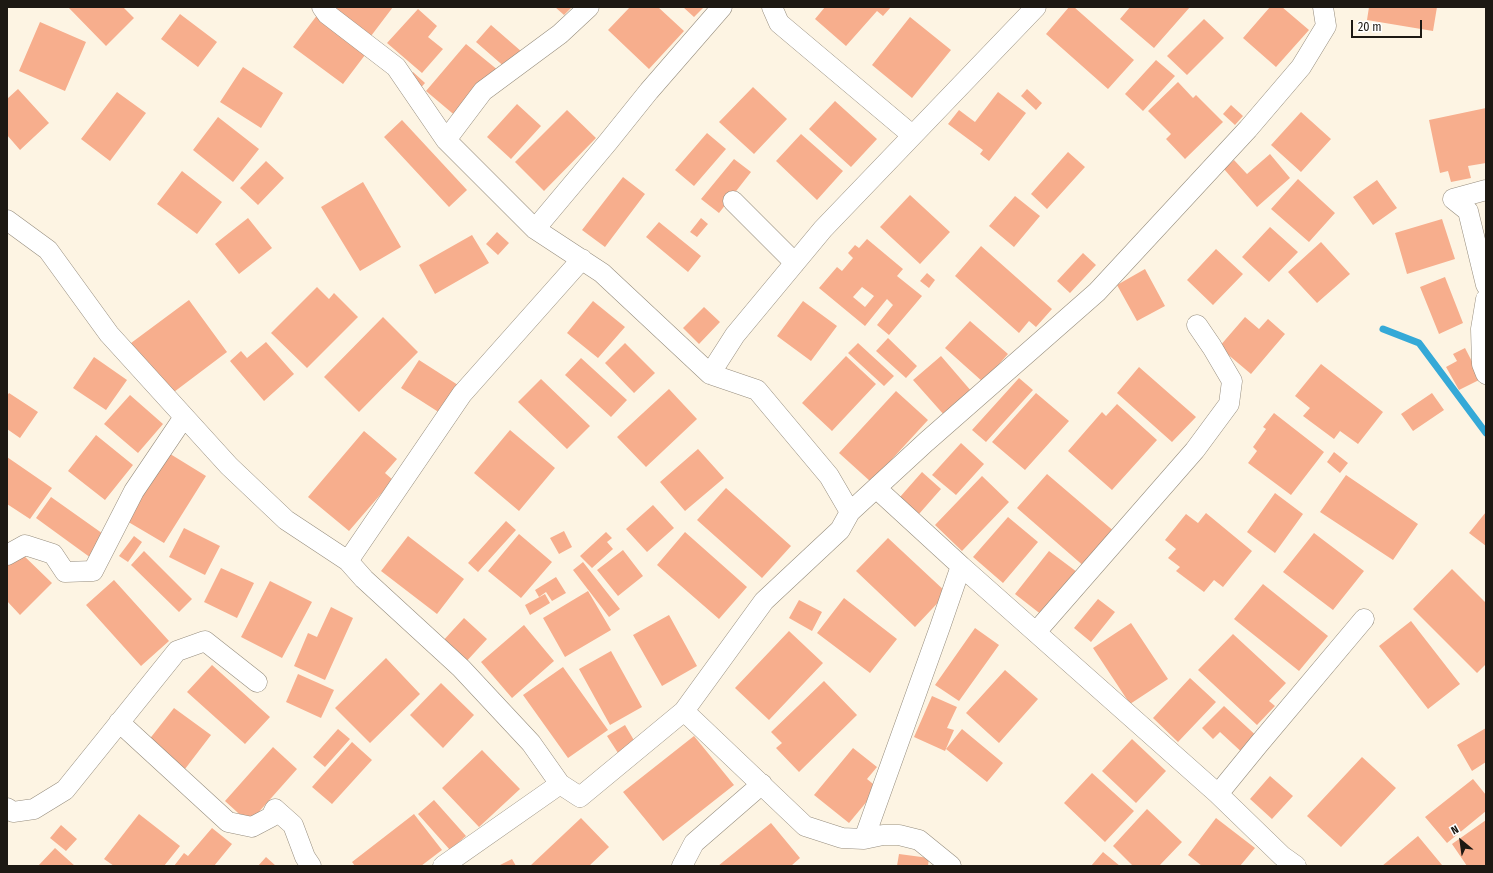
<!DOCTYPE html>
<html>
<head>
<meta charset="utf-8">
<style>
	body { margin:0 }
	#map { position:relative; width:1493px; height:873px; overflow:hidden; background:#fdf4e3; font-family:"Fira Sans Condensed",sans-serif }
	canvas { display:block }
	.frame { position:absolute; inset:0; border:8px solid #1d1913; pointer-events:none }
	.north { position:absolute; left:1441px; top:821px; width:40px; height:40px; -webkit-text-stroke:3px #fff; paint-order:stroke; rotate:331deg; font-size:11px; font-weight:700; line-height:16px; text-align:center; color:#1d1913 }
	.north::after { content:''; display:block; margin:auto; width:14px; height:18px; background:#1d1913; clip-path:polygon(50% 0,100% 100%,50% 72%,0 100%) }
	.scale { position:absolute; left:1351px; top:20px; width:71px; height:18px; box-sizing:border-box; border:2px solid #1d1913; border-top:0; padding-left:5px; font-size:12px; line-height:14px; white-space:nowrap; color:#1d1913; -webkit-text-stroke:3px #fff; paint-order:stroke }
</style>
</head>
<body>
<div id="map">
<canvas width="1493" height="873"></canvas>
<div class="frame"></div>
<div class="north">N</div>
<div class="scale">20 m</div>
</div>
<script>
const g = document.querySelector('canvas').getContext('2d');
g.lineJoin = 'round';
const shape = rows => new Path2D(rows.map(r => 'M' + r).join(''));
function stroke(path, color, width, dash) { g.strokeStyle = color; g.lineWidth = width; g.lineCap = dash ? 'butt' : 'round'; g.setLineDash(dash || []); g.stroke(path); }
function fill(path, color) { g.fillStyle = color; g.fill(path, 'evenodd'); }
stroke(shape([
	[1383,329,1419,343,1486,433]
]), '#35a9d7', 7);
fill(shape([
	[68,7,123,7,134,18,106,46],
	[338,7,393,7,371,36,335,10],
	[555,7,572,7,564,15],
	[630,7,658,7,684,31,649,69,608,30],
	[683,7,704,7,694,17],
	[825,7,891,7,883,16,877,11,846,46,815,19],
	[1069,7,1074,7,1134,60,1108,89,1046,34],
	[1130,7,1190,7,1154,48,1120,19],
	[1270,7,1282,7,1309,30,1276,67,1243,38],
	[1369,7,1437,7,1433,31,1367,20],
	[418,9,437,26,428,37,443,49,422,73,387,43],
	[180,14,217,42,198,67,161,39],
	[318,14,368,51,343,84,293,47],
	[910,17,951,50,912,98,872,65],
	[1204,19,1224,38,1187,75,1167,56],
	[40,22,86,42,65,91,19,71],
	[491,25,522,52,507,69,476,42],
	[466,44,499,71,458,118,426,91],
	[1156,60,1175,76,1143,111,1125,94],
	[243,67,283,93,261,128,220,102],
	[413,72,425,83,416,93,404,82],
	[1178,82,1193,98,1196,95,1223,122,1185,159,1166,139,1171,134,1148,111],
	[753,87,787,119,754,154,719,122],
	[18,89,49,123,20,150,7,135,7,99],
	[1027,89,1042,103,1036,110,1021,96],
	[117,92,146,113,110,161,81,139],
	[998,92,1026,113,989,161,980,154,983,150,948,124,959,110,975,122],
	[835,101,877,139,851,167,809,129],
	[517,104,541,126,511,159,487,137],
	[1231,105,1243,116,1235,125,1223,114],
	[1486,108,1486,163,1468,166,1471,178,1451,182,1448,171,1440,173,1429,120],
	[567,110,596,138,544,191,515,162],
	[1301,112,1331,139,1301,172,1271,145],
	[218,117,259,149,233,182,193,150],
	[402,120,467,190,449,207,384,137],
	[707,133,726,149,694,186,675,170],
	[801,134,843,171,817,200,776,161],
	[1068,152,1085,167,1047,209,1031,194],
	[1270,154,1290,178,1257,207,1224,169,1234,160,1247,174],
	[734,159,751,172,719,213,701,199],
	[266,161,284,178,258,205,240,188],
	[182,171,222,202,197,234,157,204],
	[623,177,645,194,605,247,582,230],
	[1298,179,1335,213,1309,242,1271,209],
	[1377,180,1397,208,1373,225,1353,197],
	[363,182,401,247,360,271,321,207],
	[910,195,950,232,920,264,880,227],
	[1015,196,1040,216,1014,247,989,226],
	[248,218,272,248,239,274,215,244],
	[701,218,708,224,697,237,690,232],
	[1442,219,1455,259,1407,274,1395,233],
	[659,222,701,256,688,272,646,237],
	[1270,227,1298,252,1269,282,1242,257],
	[497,232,509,243,498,255,486,244],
	[472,235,489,263,435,294,419,265],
	[867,239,903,269,897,276,922,296,889,335,877,325,893,305,887,299,865,326,819,288,837,267,842,271,853,258,848,253,855,245,859,248],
	[862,287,874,296,865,307,853,297],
	[1321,242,1350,274,1317,303,1288,272],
	[981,246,1052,309,1036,327,1029,321,1019,333,955,276],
	[1216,249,1243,274,1213,305,1187,280],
	[1083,253,1096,265,1070,293,1057,281],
	[1145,269,1165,306,1137,321,1117,285],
	[927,273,935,280,929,288,920,281],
	[1445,277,1463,323,1439,334,1420,287],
	[317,287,329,299,334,293,358,317,307,368,271,333],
	[189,300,227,352,166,398,127,346],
	[593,301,625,327,598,358,567,333],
	[803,301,837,326,811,361,777,336],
	[704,307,720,322,699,344,683,328],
	[383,317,418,352,359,412,324,377],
	[1245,317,1259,329,1268,319,1285,334,1251,374,1219,347],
	[970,321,1008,354,983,382,945,348],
	[888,338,917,366,906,378,876,351],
	[266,342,294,374,264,401,230,361,241,351,247,358],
	[625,343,655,373,634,393,605,363],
	[858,343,894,376,884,386,848,353],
	[1465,348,1481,379,1459,390,1446,367,1457,361,1453,354],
	[846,356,876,384,832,431,802,403],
	[941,356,972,392,945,416,913,380],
	[94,357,127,380,106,410,73,388],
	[581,358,627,400,611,417,565,375],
	[419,360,458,385,440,413,401,388],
	[1321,364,1383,412,1358,444,1340,431,1334,439,1303,416,1310,408,1295,396],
	[1139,367,1196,417,1172,442,1117,393],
	[1019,378,1033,390,986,442,972,430],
	[541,379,590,426,567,449,518,402],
	[669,389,697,419,646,467,617,437],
	[896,391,928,420,871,482,839,453],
	[9,393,38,412,20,438,7,429,7,396],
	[1036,393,1069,421,1025,470,992,442],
	[1432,393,1444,410,1413,431,1401,414],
	[130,395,163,424,138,453,104,424],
	[1117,404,1157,440,1112,490,1068,451,1102,412,1106,416],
	[1274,413,1324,452,1291,495,1248,463,1257,451,1253,447,1266,429,1263,427],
	[510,430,555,468,519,511,474,473],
	[364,431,397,459,385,473,393,480,349,531,308,497],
	[96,435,133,465,105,500,68,471],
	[961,443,984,464,956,495,932,475],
	[698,449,724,478,685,511,660,482],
	[167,452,206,476,164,543,125,520],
	[1334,452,1348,463,1340,473,1327,462],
	[7,457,52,488,30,519,7,504],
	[922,472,941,489,919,514,900,497],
	[1047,474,1116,533,1086,568,1017,508],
	[1346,475,1418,524,1393,560,1320,512],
	[982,476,1009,502,962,551,935,525],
	[726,488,791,546,762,578,697,520],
	[1275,493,1303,514,1275,553,1247,532],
	[51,497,106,536,91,558,36,518],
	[653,505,674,528,647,552,626,529],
	[1486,512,1486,546,1469,533],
	[1206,513,1252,551,1223,587,1214,580,1204,592,1176,571,1180,567,1168,558,1176,549,1165,540,1186,514,1198,523],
	[1008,517,1038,542,1003,583,973,557],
	[506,521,516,530,478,572,468,563],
	[184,528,220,546,205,575,169,557],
	[564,531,572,547,559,554,550,538],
	[606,532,612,538,607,542,613,549,592,568,580,556],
	[685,532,747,587,719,619,657,565],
	[1314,533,1364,571,1333,610,1283,572],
	[519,534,552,562,521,598,488,571],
	[134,536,142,542,128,562,119,556],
	[408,536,464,579,437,614,381,571],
	[888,538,947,593,915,627,856,571],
	[623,550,643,576,618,596,597,570],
	[144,551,192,599,179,612,131,565],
	[1049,551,1081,575,1047,619,1015,594],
	[20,552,52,583,20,615,7,601,7,565],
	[583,562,620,609,609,617,573,570],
	[221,568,254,583,237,618,204,602],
	[1452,569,1486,603,1486,664,1477,673,1413,609],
	[556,577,566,593,552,601,546,592,539,597,535,590],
	[114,580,169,641,141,666,86,605],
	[270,581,312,602,282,658,241,637],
	[1263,584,1328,636,1299,671,1234,619],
	[588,591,611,630,565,657,543,618],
	[545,594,550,603,530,615,525,605],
	[844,598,897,639,870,673,817,633],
	[1098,599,1115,612,1091,642,1074,628],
	[799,600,822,612,812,631,789,618],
	[331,607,353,618,325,680,294,666,308,633,317,637],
	[669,615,697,666,662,686,633,635],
	[464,618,487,639,464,664,441,643],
	[1411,621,1460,684,1428,709,1379,646],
	[1131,623,1168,679,1130,704,1093,648],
	[524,625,554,661,512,698,481,662],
	[975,628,999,645,959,701,935,685],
	[789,631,823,663,769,720,735,688],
	[1233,634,1286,683,1269,701,1275,706,1257,725,1198,670],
	[611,651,642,707,610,725,579,669],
	[386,658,420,694,370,743,335,708],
	[212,665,270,717,245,744,187,692],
	[563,667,608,730,568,758,523,695],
	[1005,670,1038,699,999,743,966,713],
	[298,674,334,690,321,718,286,702],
	[1190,678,1216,702,1178,742,1153,718],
	[824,681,857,715,799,772,776,748,782,743,771,732],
	[441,683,474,715,443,748,410,715],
	[932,696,957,707,947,728,954,730,945,751,914,737],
	[1224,706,1261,740,1246,756,1220,732,1213,739,1202,728],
	[174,708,211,735,185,769,148,741],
	[625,725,635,742,618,753,607,736],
	[1486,728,1486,762,1472,771,1457,745],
	[338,729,350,739,325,767,313,757],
	[962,729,1003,763,987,782,946,749],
	[694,736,734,785,663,841,623,792],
	[1132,739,1166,771,1136,803,1102,771],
	[352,742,372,760,332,804,312,787],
	[273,747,297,769,249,823,225,801],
	[853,748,877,767,867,779,878,788,849,823,814,795],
	[482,750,520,789,479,827,442,788],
	[1362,757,1396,788,1341,847,1307,816],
	[1092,773,1134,811,1105,842,1064,803],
	[1270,776,1293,796,1272,819,1250,799],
	[1473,779,1486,795,1486,811,1447,843,1425,817],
	[434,800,466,836,450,850,418,814],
	[1147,809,1182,842,1159,866,1133,866,1113,846],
	[139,814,180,846,164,866,114,866,104,859],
	[414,814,442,850,421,866,355,866,352,862],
	[581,818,609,847,589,866,530,866],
	[1216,818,1255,848,1240,866,1202,866,1188,855],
	[1486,820,1486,866,1467,866,1452,844],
	[771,823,800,858,791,866,718,866],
	[61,825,77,839,66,851,50,838],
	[212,828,232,844,214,866,174,866,184,853,188,856],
	[1418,836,1442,865,1441,866,1382,866],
	[55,848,75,866,38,866],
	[1103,852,1120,866,1091,866],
	[899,854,929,858,928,866,897,866],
	[266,857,276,866,258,866],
	[512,859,516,866,498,866]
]), '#f7ae8d');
const street = shape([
	[322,7,327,14,396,67,446,140,535,229,602,273,710,374,757,390,829,476,850,512],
	[772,7,779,23,912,135],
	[446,140,483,91,560,34,589,7],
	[1486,190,1453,199,1468,211,1486,285],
	[733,201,795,263],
	[7,220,48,250,109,334,229,466,286,520,348,561,364,579,461,668,531,743,560,784],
	[535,229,608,142,649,91,722,7],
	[1486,299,1481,329,1482,364,1486,374],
	[710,374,735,335,823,229,1036,7],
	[7,555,25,545,53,554,65,572,93,571,134,491,184,417],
	[348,561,462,394,582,259],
	[961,566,1218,794,1282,856,1296,866],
	[1036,632,1195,450,1229,404,1232,381,1212,347,1197,325],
	[684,711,805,826,842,838,864,839,883,835,899,835,919,840,951,866],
	[119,722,228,822,252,827,271,817,275,809,293,825,305,857,311,866],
	[1218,794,1258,745,1364,619],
	[7,808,13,812,34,809,65,790,177,651,205,641,257,682],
	[864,839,940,627,961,566,876,488],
	[443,866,560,784,580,797,684,711,764,601,840,530,850,512,926,442,1097,292,1248,129,1301,67,1326,26,1323,7],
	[682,866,694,843,762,784]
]);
stroke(street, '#968d7e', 21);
stroke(street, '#fff', 20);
</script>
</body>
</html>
